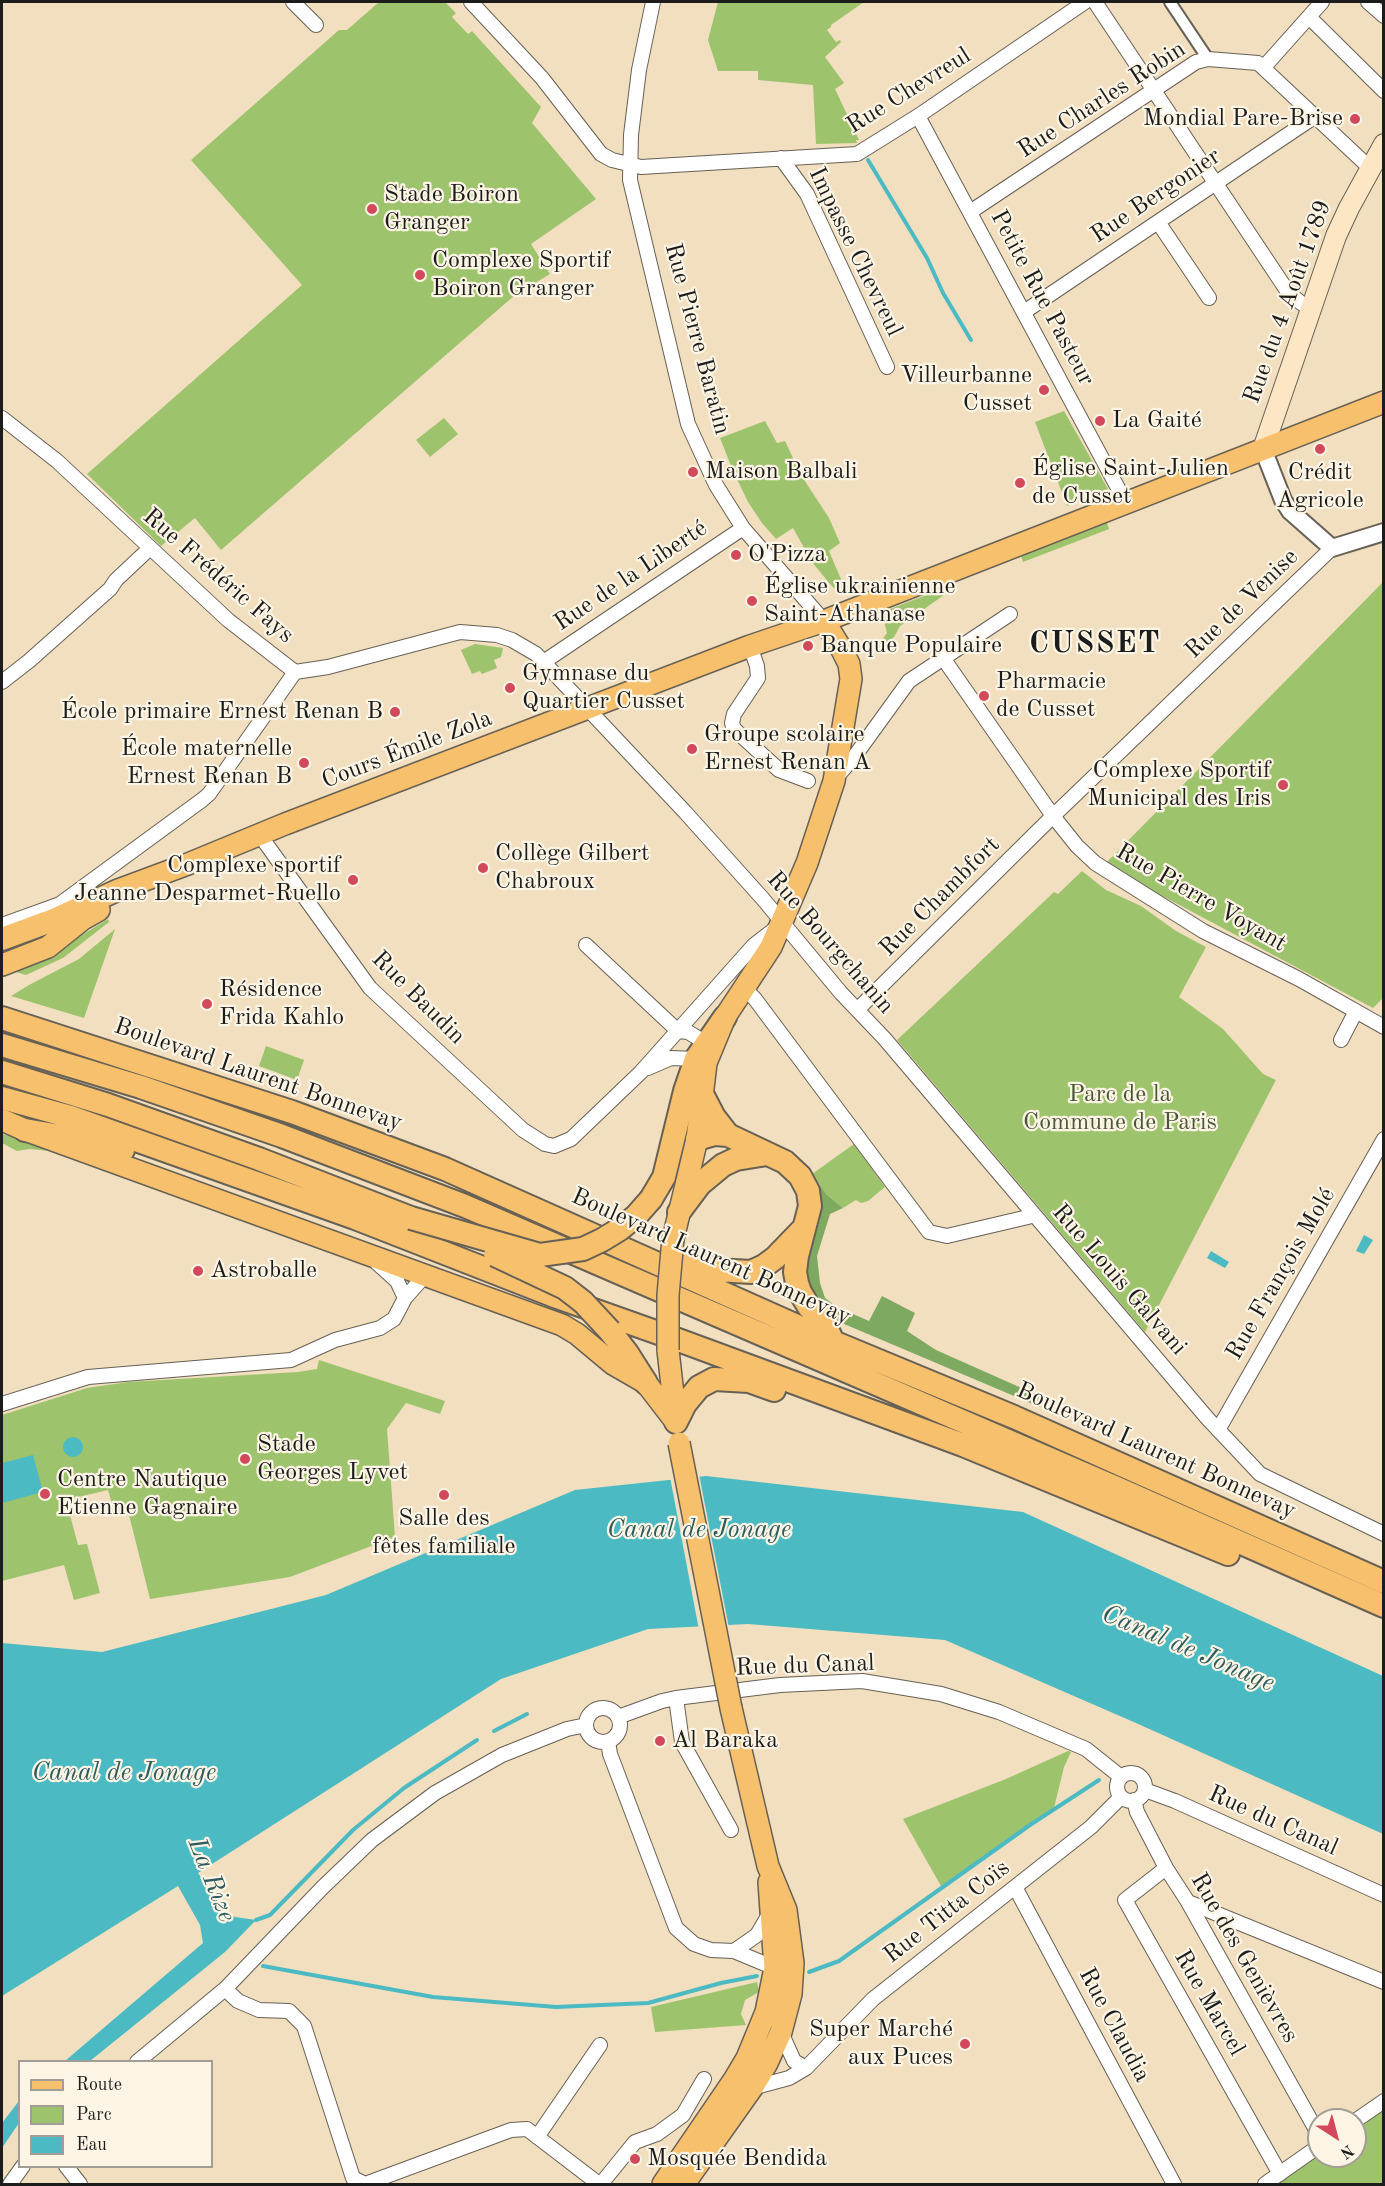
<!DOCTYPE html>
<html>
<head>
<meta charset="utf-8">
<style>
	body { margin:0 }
	#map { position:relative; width:1385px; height:2186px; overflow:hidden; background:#f1dfbf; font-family:"Old Standard TT",serif }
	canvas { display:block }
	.frame { position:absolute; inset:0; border:3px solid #1c1c1c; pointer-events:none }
	.legend { position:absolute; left:18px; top:2060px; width:195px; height:108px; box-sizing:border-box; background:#fcf5e5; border:2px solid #a29e95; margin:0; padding:8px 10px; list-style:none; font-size:18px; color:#1c1c1c }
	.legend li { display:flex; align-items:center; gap:12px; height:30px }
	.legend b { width:30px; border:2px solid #a29e95 }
	.north { position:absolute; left:1307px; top:2108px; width:60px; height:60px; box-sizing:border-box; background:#fcf5e5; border:2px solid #a29e95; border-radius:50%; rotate:144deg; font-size:16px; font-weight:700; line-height:24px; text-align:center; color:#1c1c1c }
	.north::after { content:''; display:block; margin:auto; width:21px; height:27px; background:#d1495b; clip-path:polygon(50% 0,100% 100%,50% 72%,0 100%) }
</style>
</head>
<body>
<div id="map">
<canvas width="1385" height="2186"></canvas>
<div class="frame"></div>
<ul class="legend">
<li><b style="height:8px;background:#f7c06c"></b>Route</li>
<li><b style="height:16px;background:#9ec36d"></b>Parc</li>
<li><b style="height:16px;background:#4bbac3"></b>Eau</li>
</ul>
<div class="north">N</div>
</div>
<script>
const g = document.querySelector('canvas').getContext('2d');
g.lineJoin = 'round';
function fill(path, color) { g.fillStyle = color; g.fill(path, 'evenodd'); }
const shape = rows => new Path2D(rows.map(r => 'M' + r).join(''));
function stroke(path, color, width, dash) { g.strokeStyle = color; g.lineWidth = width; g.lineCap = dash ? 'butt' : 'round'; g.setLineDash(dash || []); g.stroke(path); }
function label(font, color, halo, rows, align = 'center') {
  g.font = font + ' "Old Standard TT",serif'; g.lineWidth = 4.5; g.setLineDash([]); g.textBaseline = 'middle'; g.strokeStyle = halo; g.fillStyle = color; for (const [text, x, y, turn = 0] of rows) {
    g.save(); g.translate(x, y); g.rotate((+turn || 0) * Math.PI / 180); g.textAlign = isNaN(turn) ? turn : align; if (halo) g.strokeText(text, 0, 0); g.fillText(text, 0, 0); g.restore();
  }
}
fill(shape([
	[379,2,445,2,456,13,452,17,468,34,472,31,541,107,532,123,596,199,531,244,550,274,515,295,221,550,195,518,161,546,87,474,302,285,191,160,339,30,347,30],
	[718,2,864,2,831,25,831,27,827,30,836,42,840,40,841,42,825,57,844,83,835,89,859,140,856,140,857,143,816,144,813,85,758,80,758,71,718,71,708,40],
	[1064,411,1108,489,1067,506,1035,422],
	[444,418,458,434,430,457,416,440],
	[765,421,777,443,785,441,801,475,829,518,840,543,829,551,846,591,839,593,830,584,812,562,793,528,776,539,762,523,748,502,733,471,720,438],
	[1106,520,1109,529,1023,562,1020,553],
	[1383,582,1383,998,1373,1008,1123,875,1106,863],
	[945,588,947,593,900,626,894,637,879,653,875,649,887,633,882,612],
	[475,644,503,648,501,657,494,660,497,668,482,674,480,671,472,674,461,650],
	[1082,871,1106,890,1141,906,1176,931,1206,947,1179,997,1223,1029,1263,1074,1276,1080,1145,1332,897,1040,1054,892,1058,894],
	[108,919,109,922,63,958,26,975,2,968,64,946],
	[115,929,84,1018,11,996,29,985,79,959],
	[266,1046,304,1060,297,1080,259,1066],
	[2,1134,48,1146,52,1149,50,1151,30,1149,17,1151,2,1143],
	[854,1144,885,1187,868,1201,861,1203,856,1200,843,1208,826,1194,812,1174],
	[319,1360,445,1401,440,1414,406,1403,387,1429,395,1537,290,1577,150,1599,128,1511,115,1514,108,1490,70,1499,74,1514,70,1515,78,1545,87,1544,100,1593,74,1600,64,1565,2,1581,2,1415,87,1388,128,1382,298,1372,317,1369],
	[1068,1751,1071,1752,1064,1767,1054,1808,941,1886,903,1819,1006,1779],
	[757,1982,759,1992,745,2000,741,2014,746,2025,655,2032,651,2007],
	[1383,2105,1383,2184,1272,2184,1319,2151,1319,2156,1355,2156,1355,2125]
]), '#9ec36d');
fill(shape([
	[820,1185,826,1194,843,1208,830,1214,817,1256,820,1283,825,1298,837,1307,869,1321,882,1296,915,1313,907,1331,936,1350,1044,1398,1040,1407,830,1318,809,1287,806,1277,807,1260,820,1219]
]), '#7ea960');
fill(shape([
	[1364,1235,1373,1240,1364,1254,1356,1251],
	[1211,1251,1229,1262,1225,1268,1207,1258],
	'63 1447a10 10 0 1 1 20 0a10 10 0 1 1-20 0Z',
	[33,1455,43,1492,2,1503,2,1463],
	[706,1476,1023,1512,1383,1676,1383,1834,1136,1723,945,1640,748,1624,648,1629,501,1679,198,1873,223,1909,235,1917,256,1920,225,1952,90,2061,65,2061,203,1943,200,1925,178,1886,2,1996,2,1643,102,1652,326,1595,575,1490],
	[19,2101,19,2123,2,2148,2,2123]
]), '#4bbac3');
fill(shape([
	[699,1474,729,1628,699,1630,670,1477]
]), '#f1dfbf');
stroke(shape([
	[868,160,927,258,943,293,971,340],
	[494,1731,527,1714],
	[256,1920,270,1915,353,1830,404,1788,477,1740],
	[263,1966,433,1997,556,2007,648,2003,721,1983,757,1976],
	[809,1972,839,1961,1030,1825,1099,1780]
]), '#4bbac3', 4);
const pedestrian = shape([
	[1170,2,1208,59]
]);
const minor = shape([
	[293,2,316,25],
	[471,2,542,78,601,154,612,160,641,167,857,154,918,116,1085,2],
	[653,2,639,70,631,135,630,180,688,424,716,485,743,528,824,621],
	[1095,2,1288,292,1301,303,1312,309],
	[1368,2,1384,16],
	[1309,17,1384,91],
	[1264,67,1322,2],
	[918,116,1126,503],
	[781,158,807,194,887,367],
	[970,212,1196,62,1208,59,1258,63,1370,168],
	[1158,222,1209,298],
	[1024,312,1314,117],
	[2,418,57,461,228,620,295,672,328,667,460,632,497,635,512,640,536,654,685,812,763,899,841,993,884,1038,1208,1419,1260,1474,1384,1534],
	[750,646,757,666,758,678,734,714,732,723,734,729,779,770,808,781],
	[943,658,1053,816,1077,846,1095,863,1203,931,1299,979,1384,1027],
	[545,661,743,528],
	[2,682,29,661,110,589,116,580,149,549],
	[835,779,854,757,909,681,1010,614],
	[259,834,370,988,523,1130,545,1144,554,1146,571,1139,641,1072,754,945,776,928],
	[2,925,60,904,202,800,209,794,295,672],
	[586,945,678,1031,688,1032,698,1038,703,1047],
	[745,989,755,999,929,1232,947,1236,1028,1217,1032,1213],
	[858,1009,1053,816,1332,548],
	[1341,1040,1356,1011],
	[648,1068,671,1058,696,1059],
	[377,1263,397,1281,405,1298],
	[2,1404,88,1377,291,1360,335,1340,380,1328,394,1319,405,1298,421,1280,423,1275],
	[1218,1430,1384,1139],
	[676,1698,682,1742,731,1830],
	'586 1725a17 17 0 1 1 34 0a17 17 0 1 1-34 0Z',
	[618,1717,662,1701,676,1698,780,1685,862,1681,941,1694,999,1712,1086,1749,1121,1777],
	[608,1741,610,1754,676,1928,694,1944,711,1950,734,1951,775,1968],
	'1117 1787a14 14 0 1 1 28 0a14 14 0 1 1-28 0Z',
	[1145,1790,1175,1801,1384,1895],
	[1134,1800,1137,1812,1166,1868,1188,1902,1319,2135],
	[1166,1868,1125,1900,1280,2174],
	[1015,1887,1174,2184],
	[1188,1902,1384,1982],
	[734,1951,757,1935,771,1911],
	[225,1989,238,2001,259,2010,289,2011,304,2026,353,2178,365,2184,511,2130,527,2129,599,2184],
	[781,2032,794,2061,806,2068],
	[137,2062,225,1989,322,1888,372,1840,435,1793,502,1755,567,1729,586,1725],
	[752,2088,789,2078,806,2068,873,1999,1091,1827,1121,1797],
	[1355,2121,1384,2101],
	[537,2137,600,2045],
	[66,2166,80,2184],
	[10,2184,23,2166],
	[601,2184,635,2142,657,2134,683,2115,704,2079],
	[1265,2184,1319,2146]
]);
const tertiary = shape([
	[1263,449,1283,500,1290,511,1332,548,1384,532]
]);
const secondary = shape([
	[1263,449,1336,236,1349,208,1384,144]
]);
const primary = shape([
	[48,922,118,890,188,864,285,824,750,646,824,621,1384,402],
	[2,965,48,947,83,919,99,910],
	[2,1120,25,1130,562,1325,577,1334,613,1364,646,1383,676,1422],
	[673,1239,697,1139,706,1063,725,1017,771,947,807,863,834,781,851,679,849,664,842,650,824,621],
	[668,1350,676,1421],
	[663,2184,734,2080,747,2058,766,2012,775,1968,769,1882],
	[684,2184,752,2088,767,2063,781,2032,791,1994,793,1963,786,1910,768,1866,731,1708]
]);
const trunk = shape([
	[2,939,48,922],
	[2,1018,292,1112,445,1169,833,1342,1014,1417,1384,1582],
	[2,1045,141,1087,282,1136,465,1206,1117,1488,1384,1606],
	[2,1072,108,1105,259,1159,411,1218],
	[701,1092,714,1117,728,1135],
	[2,1098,71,1117,355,1218,557,1297,681,1341,963,1445,1228,1554],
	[25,1130,100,1143,123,1150],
	[697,1139,715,1134,728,1135,785,1162,800,1176,808,1191,810,1206,797,1256,795,1272,797,1283,800,1292,809,1307,823,1320,833,1342],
	[651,1199,664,1177,685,1091,696,1059,725,1017],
	[679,1212,700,1184,723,1165,736,1159,767,1154],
	[677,1261,716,1270,751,1272,764,1266,775,1258,804,1228],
	[610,1331,627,1353,646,1383],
	[676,1422,685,1404,699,1387,714,1379,749,1381,774,1390]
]);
stroke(pedestrian, '#676055', 14);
stroke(minor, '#676055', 16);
stroke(tertiary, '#676055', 20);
stroke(secondary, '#676055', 22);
stroke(primary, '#676055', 24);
stroke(trunk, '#676055', 26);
stroke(pedestrian, '#fff', 10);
stroke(minor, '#fff', 14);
stroke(tertiary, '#fff', 16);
stroke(secondary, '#fce6c4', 20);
stroke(primary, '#f7c06c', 21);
stroke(trunk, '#f7c06c', 22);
const primaryBridge = shape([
	[668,1350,668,1295,673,1239],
	[679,1443,731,1708]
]);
const trunkBridge = shape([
	[411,1218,540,1255,583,1249,602,1240,620,1229,636,1216,651,1199],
	[495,1255,565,1288,583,1302,610,1331]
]);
stroke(primaryBridge, '#676055', 24, []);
stroke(trunkBridge, '#676055', 26, []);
stroke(primaryBridge, '#f7c06c', 21);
stroke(trunkBridge, '#f7c06c', 22);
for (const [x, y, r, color] of [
	[1355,119,6,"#d1495b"],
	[372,209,6,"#d1495b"],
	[420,275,6,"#d1495b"],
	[1044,390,6,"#d1495b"],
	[1100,421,6,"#d1495b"],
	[1320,449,6,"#d1495b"],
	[693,472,6,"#d1495b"],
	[1020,483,6,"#d1495b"],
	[736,555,6,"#d1495b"],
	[752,601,6,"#d1495b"],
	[808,646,6,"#d1495b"],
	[510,688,6,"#d1495b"],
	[984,696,6,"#d1495b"],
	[395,712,6,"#d1495b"],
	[692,749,6,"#d1495b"],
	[304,763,6,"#d1495b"],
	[1283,785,6,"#d1495b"],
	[483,868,6,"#d1495b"],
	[353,880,6,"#d1495b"],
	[207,1004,6,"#d1495b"],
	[198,1271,6,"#d1495b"],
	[245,1459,6,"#d1495b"],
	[45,1494,6,"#d1495b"],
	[444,1495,6,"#d1495b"],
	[660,1741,6,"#d1495b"],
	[965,2044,6,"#d1495b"],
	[635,2159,6,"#d1495b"]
]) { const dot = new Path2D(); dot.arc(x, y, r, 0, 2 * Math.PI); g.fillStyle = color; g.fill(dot); stroke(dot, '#fcf5e5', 2); }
label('24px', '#1c1c1c', '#fcf5e5', [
	["Rue Chevreul",909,91,-32],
	["Rue Charles Robin",1102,100,-33],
	["Rue Bergonier",1156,196,-34],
	["Impasse Chevreul",855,252,64],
	["Petite Rue Pasteur",1042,298,62],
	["Rue du 4 Août 1789",1288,302,-70],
	["Rue Pierre Baratin",697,339,75],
	["Rue Frédéric Fays",218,576,41],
	["Rue de la Liberté",631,576,-34],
	["Rue de Venise",1242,604,-44],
	["Cours Émile Zola",407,750,-21],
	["Rue Chambfort",940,897,-45],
	["Rue Pierre Voyant",1201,898,30],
	["Rue Bourgchanin",830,943,49],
	["Rue Baudin",418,998,45],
	["Boulevard Laurent Bonnevay",258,1075,19],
	["Boulevard Laurent Bonnevay",711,1257,24],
	["Rue François Molé",1281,1274,-60],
	["Rue Louis Galvani",1119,1280,49],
	["Boulevard Laurent Bonnevay",1156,1451,24],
	["Rue du Canal",805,1666,-2],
	["Rue du Canal",1273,1821,24],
	["Rue Titta Coïs",947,1912,-38],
	["Rue des Genièvres",1244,1958,60],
	["Rue Marcel",1209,2003,60],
	["Rue Claudia",1114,2025,62]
]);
label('24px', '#1c1c1c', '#fcf5e5', [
	["Mondial Pare-Brise",1343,119,"right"],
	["Stade Boiron",384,195],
	["Granger",384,223],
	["Complexe Sportif",432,261],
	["Boiron Granger",432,289],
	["Villeurbanne",1032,376,"right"],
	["Cusset",1032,404,"right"],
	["La Gaité",1112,421],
	["Église Saint-Julien",1032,469],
	["de Cusset",1032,497],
	["Maison Balbali",705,472],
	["Crédit",1320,473,"center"],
	["Agricole",1320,501,"center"],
	["O'Pizza",748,555],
	["Église ukrainienne",764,587],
	["Saint-Athanase",764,615],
	["Banque Populaire",820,646],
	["Gymnase du",522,674],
	["Quartier Cusset",522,702],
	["Pharmacie",996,682],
	["de Cusset",996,710],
	["École primaire Ernest Renan B",383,712,"right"],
	["Groupe scolaire",704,735],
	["Ernest Renan A",704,763],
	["École maternelle",292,749,"right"],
	["Ernest Renan B",292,777,"right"],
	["Complexe Sportif",1271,771,"right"],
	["Municipal des Iris",1271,799,"right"],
	["Collège Gilbert",495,854],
	["Chabroux",495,882],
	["Complexe sportif",341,866,"right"],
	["Jeanne Desparmet-Ruello",341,894,"right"],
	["Résidence",219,990],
	["Frida Kahlo",219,1018],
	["Astroballe",210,1271],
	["Stade",257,1445],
	["Georges Lyvet",257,1473],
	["Centre Nautique",57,1480],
	["Etienne Gagnaire",57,1508],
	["Salle des",444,1519,"center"],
	["fêtes familiale",444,1547,"center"],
	["Al Baraka",672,1741],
	["Super Marché",953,2030,"right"],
	["aux Puces",953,2058,"right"],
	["Mosquée Bendida",647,2159]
], 'left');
label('24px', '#4a5638', '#fcf5e5', [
	["Parc de la",1120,1095],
	["Commune de Paris",1120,1123]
]);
label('italic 26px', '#2f5b5f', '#fcf5e5', [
	["Canal de Jonage",699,1530],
	["Canal de Jonage",1188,1649,23],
	["Canal de Jonage",124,1773],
	["La Rize",211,1880,68]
]);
g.letterSpacing = '1.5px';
label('bold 30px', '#1c1c1c', '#fcf5e5', [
	["CUSSET",1095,644]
]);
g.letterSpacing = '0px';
</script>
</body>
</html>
